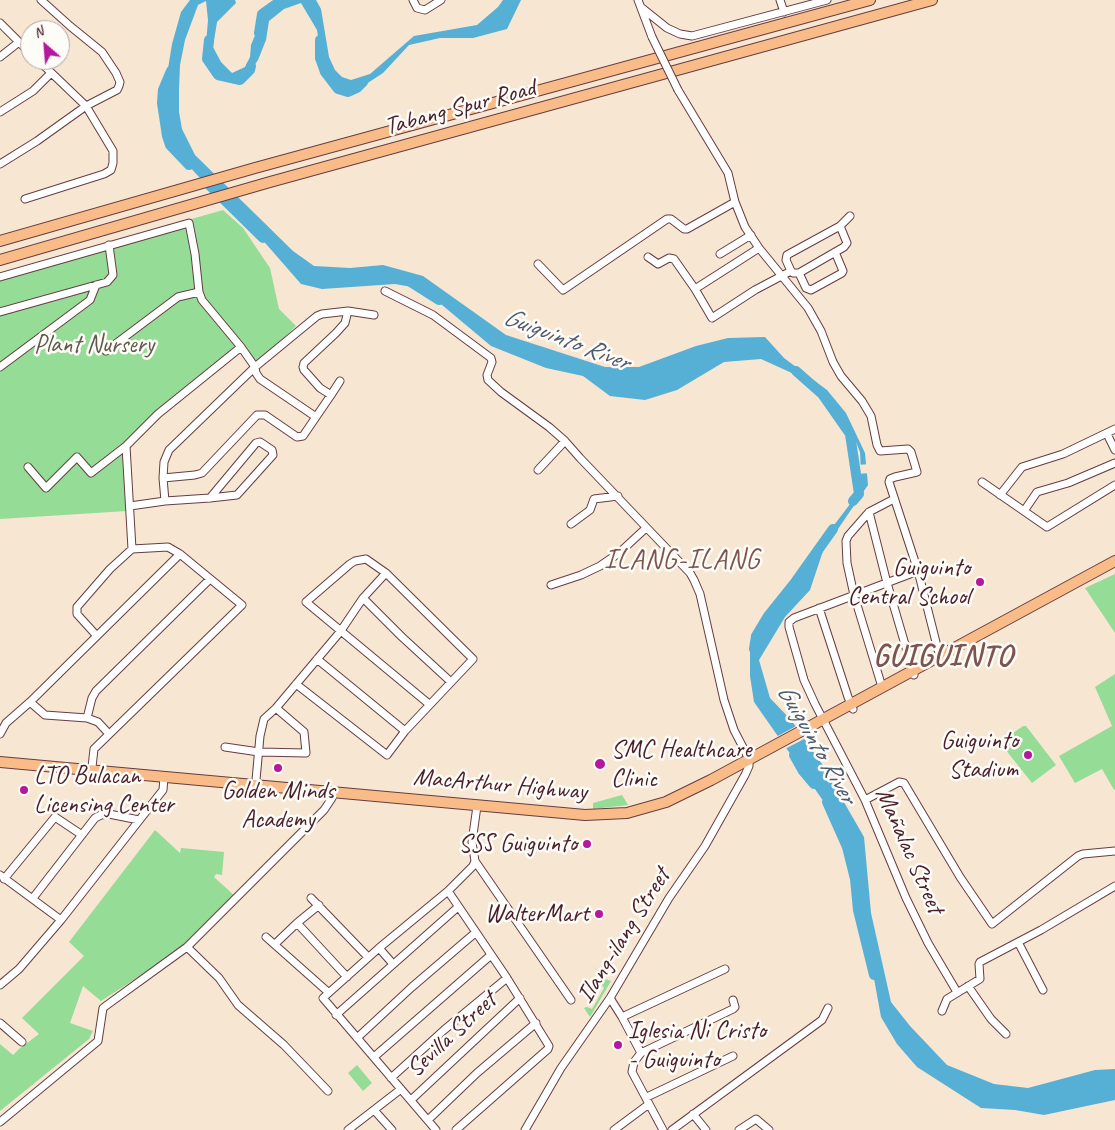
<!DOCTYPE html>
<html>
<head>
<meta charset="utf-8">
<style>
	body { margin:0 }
	#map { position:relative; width:1115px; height:1130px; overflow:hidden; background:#f7e6d2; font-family:Caveat,sans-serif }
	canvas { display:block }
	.north { position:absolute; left:20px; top:20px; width:50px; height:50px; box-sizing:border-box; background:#fdfcf7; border:1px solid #b5a4a5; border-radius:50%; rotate:333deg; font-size:14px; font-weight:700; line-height:20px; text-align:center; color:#4a1f2b }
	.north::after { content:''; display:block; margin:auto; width:18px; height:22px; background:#b5179e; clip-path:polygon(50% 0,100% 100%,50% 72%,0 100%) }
</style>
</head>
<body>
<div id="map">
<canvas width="1115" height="1130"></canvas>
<div class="north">N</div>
</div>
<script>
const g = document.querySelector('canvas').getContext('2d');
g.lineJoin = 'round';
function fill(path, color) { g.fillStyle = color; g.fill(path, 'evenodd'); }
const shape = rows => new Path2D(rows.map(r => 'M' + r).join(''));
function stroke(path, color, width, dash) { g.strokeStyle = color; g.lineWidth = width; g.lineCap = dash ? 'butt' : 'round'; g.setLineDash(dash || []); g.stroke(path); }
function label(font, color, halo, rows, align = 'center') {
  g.font = font + ' Caveat,sans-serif'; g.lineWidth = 5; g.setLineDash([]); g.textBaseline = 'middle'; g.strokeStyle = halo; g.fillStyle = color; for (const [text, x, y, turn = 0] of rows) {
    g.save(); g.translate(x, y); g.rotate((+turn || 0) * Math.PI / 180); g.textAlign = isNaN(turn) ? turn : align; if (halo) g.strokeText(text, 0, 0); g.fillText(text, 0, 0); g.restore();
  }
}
fill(shape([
	[223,210,243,228,270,268,279,309,296,326,257,363,239,343,123,444,127,511,0,519,0,274],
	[1115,574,1115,633,1085,588],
	[1115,674,1115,789,1114,790,1102,769,1075,783,1059,756,1112,726,1095,687],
	[1023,726,1026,726,1056,765,1032,783,1001,744,1002,741],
	[622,795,628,805,593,809,593,803],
	[155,830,180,853,181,848,224,852,222,875,216,874,214,877,236,897,185,947,101,1001,83,986,70,1023,93,1031,89,1039,0,1111,0,1044,13,1055,19,1049,39,1034,22,1018,84,956,69,942],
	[593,965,603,978,611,981,590,1017,584,1008,587,1007,592,1009,604,988,599,980,602,978],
	[357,1065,372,1083,363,1091,348,1073]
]), '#95dc96');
fill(shape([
	[190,0,235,0,236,3,217,22,213,47,221,62,232,73,245,67,250,57,251,45,261,21,272,4,280,0,316,0,321,9,329,57,335,70,342,77,351,80,370,74,414,36,477,25,498,7,503,0,521,0,507,29,473,38,440,38,409,45,383,73,357,90,338,87,328,76,322,62,317,30,301,3,284,9,269,21,266,40,258,60,247,76,236,79,224,77,210,64,206,45,208,20,206,1,198,5,185,40,180,65,179,90,179,112,182,129,195,155,293,251,314,266,350,268,383,265,423,276,506,335,605,367,639,367,696,346,728,338,765,337,784,358,827,390,846,413,865,453,868,485,823,551,810,590,785,617,759,660,770,698,791,720,822,764,864,837,871,913,891,1002,910,1026,947,1065,994,1084,1028,1088,1095,1070,1115,1069,1115,1100,1044,1115,1015,1110,981,1108,917,1067,897,1044,881,1017,851,852,831,812,754,702,750,676,750,643,790,591,811,567,831,529,857,495,861,472,860,452,850,427,805,379,761,359,724,362,677,390,645,400,610,396,583,376,546,368,491,346,423,289,395,284,322,289,301,284,246,221,198,176,180,156,171,139,164,119,166,81,172,44,181,12]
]), '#56afd4');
fill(shape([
	[869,464,870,473,858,474,858,465],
	[798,725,806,738,785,749,776,737]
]), '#f7e6d2');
stroke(shape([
	[259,33,262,14,279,2,288,0],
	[209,40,207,59,218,75,240,80,250,70,251,66],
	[320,40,320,58,325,72,338,89,348,92,357,88,363,82],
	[171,71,163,90,162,103,167,136,170,145,189,165],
	[206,182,263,238],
	[409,281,439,300],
	[796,371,822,394,850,434,859,494,853,501],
	[754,649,756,636,768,616,796,581,833,529],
	[794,755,803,771,814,784],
	[827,802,847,847,855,879,858,910,874,975]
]), '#56afd4', 10);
const minor = shape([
	[413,0,417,8,425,10,441,0],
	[638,0,652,37],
	[780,0,784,12],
	[642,8,667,28,680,34,692,36,827,0],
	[0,23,30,53],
	[0,57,19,42],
	[678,90,728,173,735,202,745,227,759,248,808,308,821,331,833,362,841,376,862,401,871,416,877,445,880,451,908,449,911,452,917,472,895,477,890,479,889,482,918,571,938,650,942,658],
	[0,112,33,91,51,73],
	[0,164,37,141,86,106,117,90,119,86,120,82,116,73,102,52,70,26,41,0],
	[25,199,104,174,111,170,113,163,113,151,86,106,38,60],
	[840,226,847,243,844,247,799,273,793,273,791,271,786,260,787,255,840,226,850,216],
	[720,254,751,235],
	[648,257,658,264,669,258,674,259,695,289,712,318,755,290,791,271],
	[538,264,563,290,667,219,671,219,684,229,687,229,735,202],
	[799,273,806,288,811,290,842,273,843,271,835,252],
	[0,277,189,223,195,254,199,292,202,300,241,347,158,414,126,446,132,549],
	[695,289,759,248],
	[385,291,433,315,491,358,492,362,487,375,488,380,501,392,549,427,565,441,580,458,690,573,694,580,700,594,724,700,734,730,749,759,749,766,745,775,705,846,669,898,610,998,561,1068,525,1130],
	[348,311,374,315],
	[0,312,107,282,113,275,109,245],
	[241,347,255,367,256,373,260,379,316,417],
	[106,351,178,297,199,292],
	[0,367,90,300,96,285],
	[331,395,320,388,304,370,303,367,304,363,336,333,345,323,348,311,322,314,317,316,255,367,169,450,164,462,163,478,195,475,202,473,257,415,265,415,297,437,303,436,331,395,340,381],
	[1107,434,1115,450],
	[28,467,46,488,77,457,91,473,126,446],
	[538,470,565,441],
	[163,478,165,501],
	[982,482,1047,527,1115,485],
	[1000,495,1022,467,1063,454,1115,429],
	[130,506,165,501,210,498,237,495,273,455,272,450,260,442,256,443,210,498],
	[1024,511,1037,492,1068,483,1115,463],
	[869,512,887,583,914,675],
	[571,524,590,510,594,499,618,496],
	[918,571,794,618,789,622,789,627,804,680,815,704,865,800,906,898,928,943,957,992],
	[551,585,581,575,600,566,619,553,646,528],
	[363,598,402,637,451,682],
	[819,608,848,697,853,709],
	[317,659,405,731],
	[296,684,387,755,405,731,473,659,386,573,366,559,355,561,350,564,306,602,429,704],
	[882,687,854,595,847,563,846,541,848,536,869,512,894,499],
	[30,702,45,715,87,718,98,722,109,734],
	[87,718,92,698,96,691,210,579],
	[0,734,6,723,30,702,180,554],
	[225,747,259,752,306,753,304,732,276,708],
	[91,776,94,749,242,605,180,554,168,547,132,549,110,569,77,607,77,614,96,635],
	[255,791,260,736,264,719,276,708,340,632,363,598,386,573],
	[865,800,899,782,904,783,960,877,992,924,1078,856,1083,854,1115,851],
	[477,806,472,842,475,861,571,1000],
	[0,875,61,920],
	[4,879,55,817,82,835],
	[448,891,507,978,549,1046,548,1049,456,1130],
	[33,898,95,818,101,815,109,814,139,820],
	[311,898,368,957],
	[297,923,347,977],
	[266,937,328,992],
	[1018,942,1043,990],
	[275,944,297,923,319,905],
	[187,947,219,978,238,1005,284,1045,328,1091],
	[379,948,393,964],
	[0,985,19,969,61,920,163,790,164,777],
	[968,986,991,1019,1006,1034],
	[610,998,622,1017,641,1053,634,1062,632,1072,663,1130],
	[942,1011,947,999,980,979,979,964,980,962,1041,930,1115,886],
	[336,1015,458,907],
	[622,1017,725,969],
	[0,1023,22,1042],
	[357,1038,412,987,475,933],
	[641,1053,733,1009,735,1007,733,1000],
	[374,1057,491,955],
	[391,1078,444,1030,507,978],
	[647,1097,733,1056],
	[411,1100,520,998],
	[374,1110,392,1130],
	[693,1114,706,1130],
	[428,1120,477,1073,536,1023],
	[0,1122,98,1041,103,1008,107,1005,187,947,324,810,332,798,332,792],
	[348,1130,401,1089],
	[436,1130,323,998,379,948,448,891,473,866,475,861],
	[614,1130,649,1104],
	[672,1130,822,1020,828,1008],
	[739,1130,756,1119,769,1130]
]);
const highway = shape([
	[0,241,255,168,870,0],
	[0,260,270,182,932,0],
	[0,762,585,815,627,813,666,802,711,780,1115,561]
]);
stroke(minor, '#643d44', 9);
stroke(highway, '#643d44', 12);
stroke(minor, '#fff', 7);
stroke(highway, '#f9bc89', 10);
const minorBridge = shape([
	[652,37,678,90]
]);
stroke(minorBridge, '#643d44', 9, []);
stroke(minorBridge, '#fff', 7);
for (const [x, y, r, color] of [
	[980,582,5,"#b5179e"],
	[1028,755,5,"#b5179e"],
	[600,764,6,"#b5179e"],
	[278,768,5,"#b5179e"],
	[24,790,5,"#b5179e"],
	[587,844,5,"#b5179e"],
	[599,914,5,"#b5179e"],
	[618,1045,5,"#b5179e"]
]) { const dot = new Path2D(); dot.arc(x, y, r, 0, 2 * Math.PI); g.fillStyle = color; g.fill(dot); stroke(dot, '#fdfcf7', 2); }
label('25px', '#4a1f2b', '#fdfcf7', [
	["Tabang Spur Road",460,108,-15],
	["MacArthur Highway",500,785,5],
	["Mañalac Street",909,851,66],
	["Ilang-ilang Street",624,936,-58],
	["Sevilla Street",452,1035,-43]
]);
label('25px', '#60584b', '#fdfcf7', [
	["Plant Nursery",94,345]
]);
label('25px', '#4a1f2b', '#fdfcf7', [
	["Guiguinto",970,568],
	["Central School",970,597],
	["Guiguinto",1018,741],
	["Stadium",1018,770],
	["SMC Healthcare",611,750,"left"],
	["Clinic",611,779,"left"],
	["LTO Bulacan",34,776,"left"],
	["Licensing Center",34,805,"left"],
	["Golden Minds",278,791,"center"],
	["Academy",278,820,"center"],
	["SSS Guiguinto",577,844],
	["WalterMart",589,914],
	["Iglesia Ni Cristo",628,1031,"left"],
	["- Guiguinto",628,1060,"left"]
], 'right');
label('italic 26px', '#4f596f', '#fdfcf7', [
	["Guiguinto River",566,340,21],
	["Guiguinto River",816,744,60]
]);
g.letterSpacing = '1px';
label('28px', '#7d5450', '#fdfcf7', [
	["ILANG-ILANG",682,561]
]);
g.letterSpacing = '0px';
g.letterSpacing = '1px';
label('bold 30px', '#7d5450', '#fdfcf7', [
	["GUIGUINTO",943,657]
]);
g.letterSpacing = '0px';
</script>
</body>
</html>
